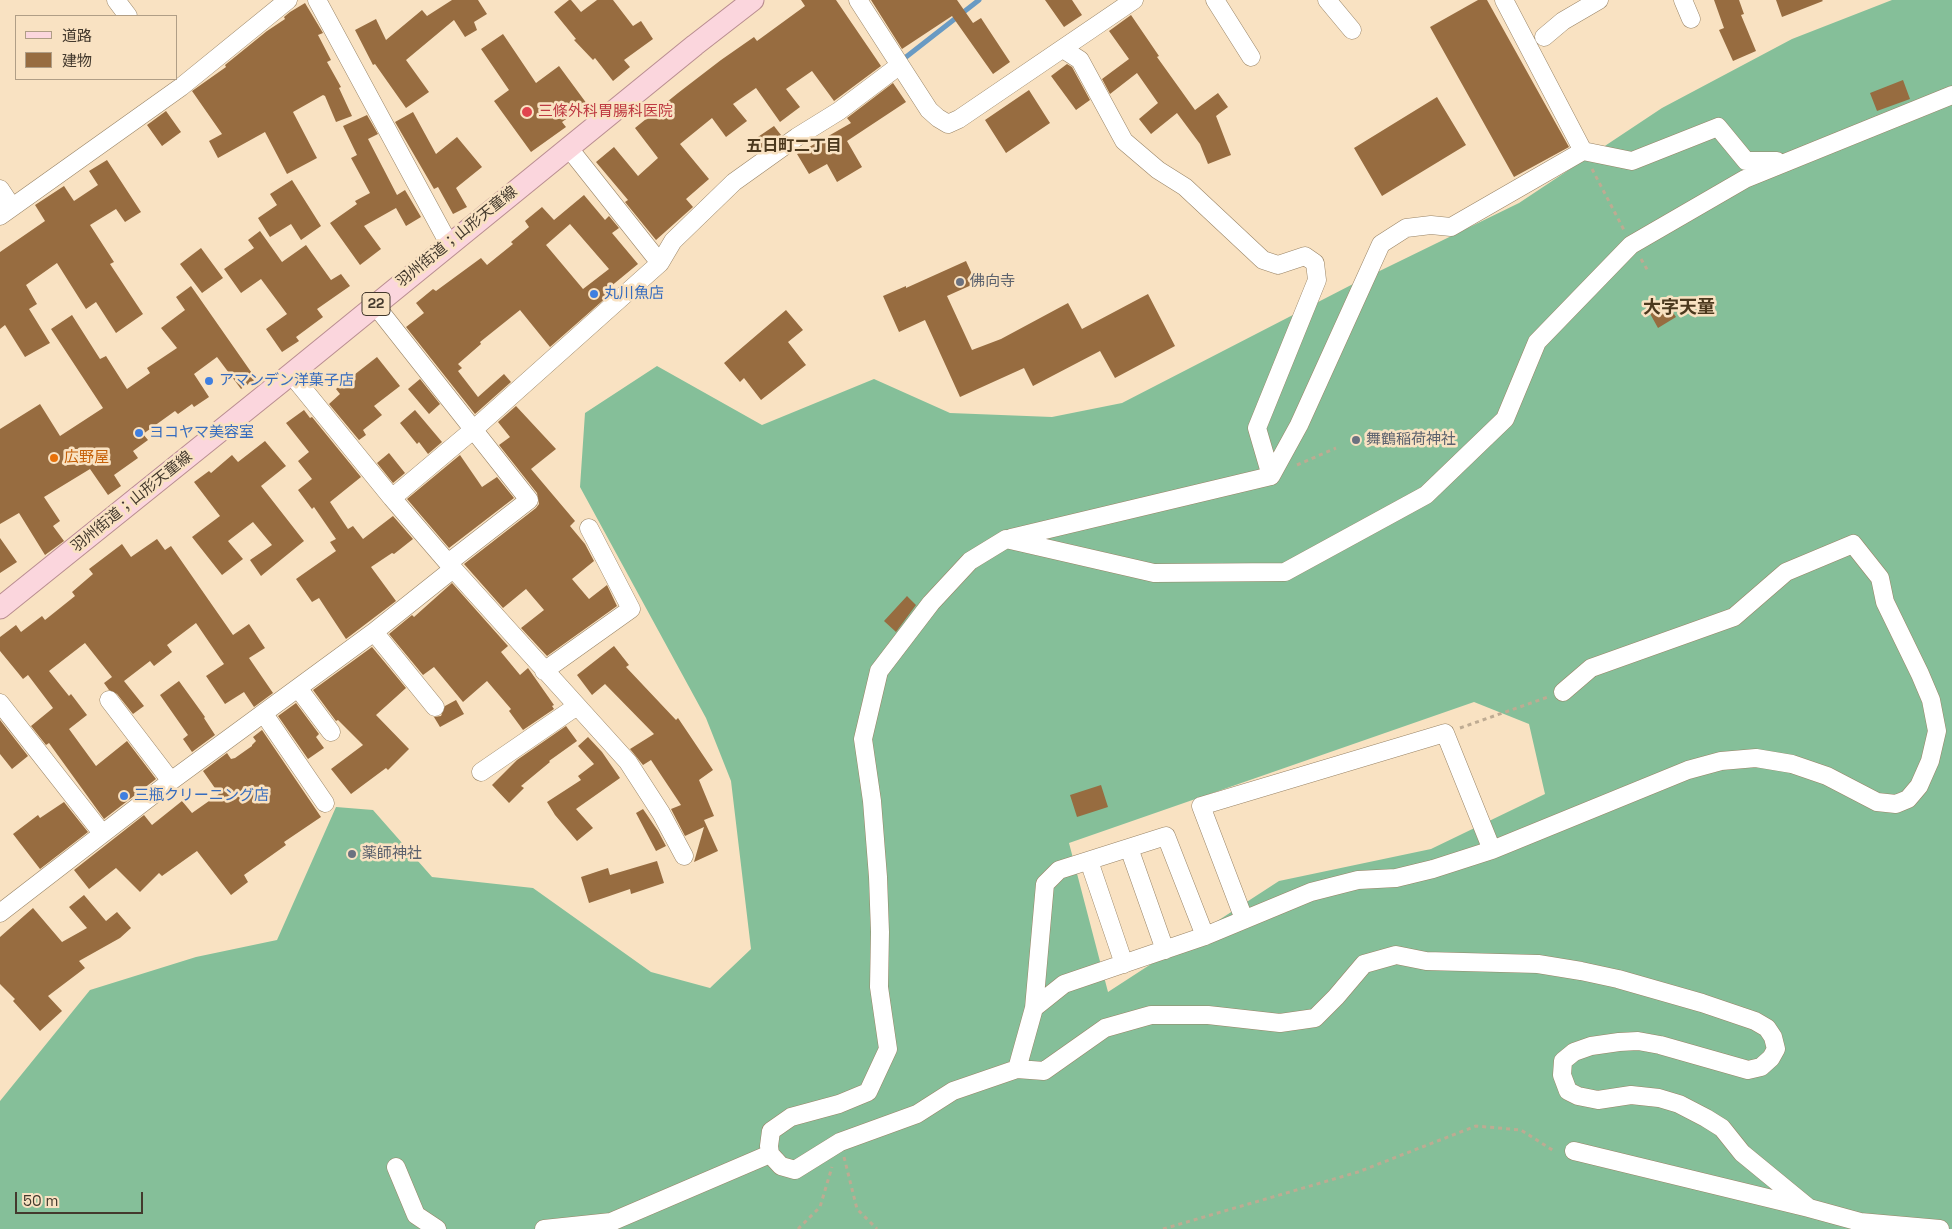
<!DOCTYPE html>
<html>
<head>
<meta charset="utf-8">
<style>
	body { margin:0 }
	#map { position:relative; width:1952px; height:1229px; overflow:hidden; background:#f9e2c2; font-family:"Space Grotesk","Noto Sans JP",sans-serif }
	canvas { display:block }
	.legend { position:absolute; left:15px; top:15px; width:162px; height:65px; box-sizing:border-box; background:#f9e2c2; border:1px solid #b09e86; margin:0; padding:6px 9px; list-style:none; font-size:15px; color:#43392d }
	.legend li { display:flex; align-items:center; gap:10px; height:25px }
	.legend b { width:25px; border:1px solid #b09e86 }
	.scale { position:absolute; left:15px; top:1192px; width:128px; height:22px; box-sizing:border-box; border:2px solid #43392d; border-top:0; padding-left:6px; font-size:15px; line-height:18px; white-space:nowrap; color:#43392d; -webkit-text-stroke:4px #f9e2c2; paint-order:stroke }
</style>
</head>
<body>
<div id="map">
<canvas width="1952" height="1229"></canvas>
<ul class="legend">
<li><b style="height:6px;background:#fbd6dd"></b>道路</li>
<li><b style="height:14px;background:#976c40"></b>建物</li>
</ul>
<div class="scale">50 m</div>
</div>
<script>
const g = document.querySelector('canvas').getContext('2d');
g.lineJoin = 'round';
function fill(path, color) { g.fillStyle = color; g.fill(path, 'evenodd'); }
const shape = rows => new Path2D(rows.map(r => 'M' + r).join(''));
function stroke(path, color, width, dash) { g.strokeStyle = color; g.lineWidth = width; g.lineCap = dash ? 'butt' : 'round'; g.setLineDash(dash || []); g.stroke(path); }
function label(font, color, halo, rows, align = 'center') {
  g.font = font + ' "Space Grotesk","Noto Sans JP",sans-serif'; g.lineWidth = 5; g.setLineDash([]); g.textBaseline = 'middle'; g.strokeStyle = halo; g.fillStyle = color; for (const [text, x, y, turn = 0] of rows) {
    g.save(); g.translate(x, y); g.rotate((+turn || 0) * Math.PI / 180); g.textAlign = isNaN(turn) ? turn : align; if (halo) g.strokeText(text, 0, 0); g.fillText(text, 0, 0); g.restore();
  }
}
fill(shape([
	[1892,0,1952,0,1952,1229,0,1229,0,1101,90,990,196,957,277,940,336,807,373,810,432,877,533,888,651,972,710,988,751,949,731,781,706,718,580,487,585,413,657,366,762,425,874,379,950,413,1052,417,1122,403,1355,283,1519,203,1662,108,1792,39],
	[1474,702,1529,724,1545,794,1431,849,1279,881,1108,992,1069,843]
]), '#85bf99');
stroke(shape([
	[906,57,979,0]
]), '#699ac3', 5);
fill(shape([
	[452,0,478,0,487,14,474,22,477,30,465,37,454,20,406,60,429,92,406,108,375,64,373,65,355,30,376,19,386,40,422,10,427,16],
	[569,0,571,0,581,12,597,0,613,0,633,26,641,21,653,39,624,60,630,67,613,81,595,58,593,60,574,40,576,39,554,12],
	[801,0,836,0,881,66,834,101,812,71,786,89,800,107,780,122,756,88,733,104,747,121,726,137,712,118,680,144,709,179,686,199,693,207,656,240,625,202,628,200,596,162,614,147,638,176,658,158,635,128,678,93,721,60,754,37,757,41,805,6],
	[871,0,957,0,973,23,981,18,1010,62,993,74,952,16,902,49],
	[1045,0,1072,0,1082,15,1064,27],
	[1478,0,1487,0,1569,147,1514,177,1430,27],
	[1714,0,1739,0,1744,14,1741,15,1756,51,1733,61,1719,30,1724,28],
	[1776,0,1822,0,1823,1,1782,17],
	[305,3,323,33,318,35,331,60,327,62,341,87,339,88,352,116,336,122,325,96,323,95,293,112,317,158,287,174,265,132,218,158,209,141,222,134,192,91,226,67,225,65,267,31,285,19,284,17,290,12],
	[1131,15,1159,56,1157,57,1195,110,1218,93,1228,107,1216,116,1231,155,1208,164,1200,144,1177,113,1151,134,1139,119,1158,103,1137,73,1110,94,1102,79,1129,59,1109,31],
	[503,34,536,83,559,66,587,104,562,122,566,127,531,152,494,101,509,90,481,49],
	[1067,64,1072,67,1090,100,1076,110,1051,76],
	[1903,80,1910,99,1877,111,1870,93],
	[893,83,906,102,847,141,862,167,837,182,827,164,809,174,797,154,851,123,847,118],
	[1029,90,1050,123,1006,153,985,120],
	[1437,97,1466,145,1382,196,1354,148],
	[166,111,181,132,162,146,147,125],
	[413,112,436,154,457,137,482,167,456,188,467,207,453,214,438,187,434,189,395,122],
	[367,115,378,134,368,139,397,195,405,190,421,217,406,226,396,208,364,226,381,249,360,265,330,223,357,204,355,201,370,193,351,158,357,155,343,126],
	[774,126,781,135,759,151,752,141],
	[107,160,141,212,125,222,116,209,90,225,114,262,110,264,143,314,116,333,96,302,86,309,57,263,26,285,37,304,29,309,50,343,25,357,5,325,0,329,0,252,45,221,35,205,64,186,74,201,98,185,89,171],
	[292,180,321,226,301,240,291,224,270,237,258,218,277,205,270,194],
	[584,195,605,220,609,216,619,228,612,233,638,264,604,292,608,296,550,347,520,310,480,342,481,344,458,364,462,368,458,371,478,397,504,374,511,382,475,414,406,327,424,313,416,303,433,289,436,291,481,258,487,265,513,244,511,242,529,227,525,221,542,207,554,220],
	[570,224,609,269,583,289,546,245],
	[260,231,282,262,306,245,331,280,341,274,350,286,317,309,323,317,296,337,299,341,282,352,266,329,287,314,261,279,241,293,224,269,254,248,248,240],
	[201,248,223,278,202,293,180,264],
	[966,261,976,283,947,296,972,350,1001,339,1068,303,1082,329,1148,294,1175,346,1115,378,1100,351,1033,386,1024,368,960,397,925,320,899,332,883,296,906,286,906,288],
	[191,286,256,379,241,389,217,357,194,374,209,397,194,407,192,404,178,414,175,411,143,434,148,440,133,451,138,458,114,475,121,486,108,495,90,469,44,497,60,521,53,526,64,541,45,555,19,513,0,524,0,429,40,404,60,436,103,408,51,329,72,315,100,359,106,356,127,389,150,373,147,368,177,348,161,328,185,310,176,297],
	[1664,299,1676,317,1658,328,1648,310],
	[786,310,803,330,788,342,806,365,761,400,744,378,740,382,724,363],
	[377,357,400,386,374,406,382,415,363,430,366,435,359,440,329,404,340,394,336,389],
	[420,379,440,404,429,414,408,389],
	[516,406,556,449,531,469,575,521,570,526,585,544,594,561,572,579,589,599,607,585,617,606,547,656,521,628,544,610,526,589,503,608,464,564,536,508,539,504,537,493,499,445,510,437,498,422],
	[304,410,310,418,312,417,361,477,330,502,348,529,353,526,363,539,393,516,413,539,394,554,392,553,371,567,396,601,346,639,319,598,312,602,296,579,336,551,330,542,336,539,314,507,312,509,298,490,312,479,298,461,309,452,286,423],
	[415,410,442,442,428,454,419,442,417,444,400,423],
	[265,441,286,466,261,486,304,541,261,576,250,560,272,545,253,522,228,541,243,559,222,575,192,537,220,516,194,482,209,471,211,473,232,455,238,462],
	[389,453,405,473,393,483,377,463],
	[460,455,482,487,497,477,514,498,449,548,407,499],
	[0,538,17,562,0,573],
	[157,539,165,550,171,546,233,635,249,624,265,648,249,658,273,693,254,707,244,692,225,704,206,676,224,664,196,623,167,645,172,652,154,666,150,661,124,681,144,706,133,714,117,694,109,690,104,683,112,677,85,643,49,671,69,696,71,694,87,715,69,729,96,766,127,741,156,779,104,819,49,743,46,745,31,726,53,708,28,675,23,679,0,651,0,637,16,625,21,632,42,616,45,620,75,596,72,592,93,574,89,569,122,544,131,557],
	[452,583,508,646,501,652,520,675,528,668,554,705,552,706,554,709,523,730,509,711,511,709,487,681,463,702,434,667,423,675,389,634,412,615,414,617],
	[907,596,916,605,896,632,884,621],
	[614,646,629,665,626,667,676,720,678,718,713,770,699,780,714,816,704,820,718,851,694,862,704,827,685,836,671,809,681,805,651,760,643,765,630,749,654,734,605,684,592,695,577,675],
	[372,647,406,688,376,715,409,749,388,770,386,768,351,794,331,769,363,745,338,720,336,721,313,690],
	[179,681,205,717,204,718,215,735,192,752,183,739,188,735,160,695],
	[456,700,464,714,440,727,434,717,441,716,445,706],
	[296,703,319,734,316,737,324,748,308,759,278,716],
	[0,720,28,756,12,769,0,754],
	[566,726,577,741,549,761,550,762,521,786,524,788,509,803,492,785,517,760],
	[262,730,321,817,284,842,286,845,244,875,248,882,231,895,197,851,162,876,159,873,140,892,116,868,89,889,74,870,144,815,152,825,182,801,192,813,219,794,203,771,227,753,231,759,235,758,252,746,252,745,256,741,253,737],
	[588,737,602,752,620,778,576,809,593,828,577,841,555,815,547,802,581,780,578,776,594,764,578,746],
	[1101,785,1108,807,1077,817,1070,795],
	[64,802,88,832,40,869,13,834,38,815,40,818],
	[643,809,658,831,666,846,656,851,636,813],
	[657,861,664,883,631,894,630,889,589,903,581,877,608,868,610,875],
	[84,895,106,921,117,912,131,928,120,938,79,961,85,968,48,996,62,1011,40,1031,13,1001,15,999,0,984,0,937,33,908,62,942,87,928,69,907]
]), '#976c40');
const minor = shape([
	[116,0,128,16],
	[317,0,449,244],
	[858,0,929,110,938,118,948,124,959,119,1134,0],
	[1215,0,1251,57],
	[1327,0,1352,30],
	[1504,0,1583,151],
	[1683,0,1691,19],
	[1544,37,1563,21,1599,0],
	[1063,49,1080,60,1124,141,1158,170,1185,187,1263,260,1278,265,1305,256,1315,263,1317,280,1257,428,1271,476],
	[568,147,660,263,673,241,734,182,797,137,839,111,900,65],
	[0,189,12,207],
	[0,216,181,87,288,0],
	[375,305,529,500,448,563],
	[291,374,392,498,448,563,628,762,661,813,684,856],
	[392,498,473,430,660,263],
	[1011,538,1271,476,1299,425,1381,244,1406,228,1431,225,1451,227,1583,151,1632,161,1718,127,1746,161,1777,161],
	[374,632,435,707],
	[544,671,631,609,589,528],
	[298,688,331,732],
	[109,700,171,781],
	[0,703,102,833],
	[264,714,325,803],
	[481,772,577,706],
	[1129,848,1165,950],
	[1089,861,1124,964],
	[0,913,171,781,374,632,453,569],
	[1244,919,1201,806,1445,733,1492,850],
	[1034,1008,1045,884,1059,870,1166,836,1205,936],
	[1017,1069,1034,1008,1064,984,1205,936,1311,892,1358,880,1396,878,1433,869,1492,850,1688,770,1721,761,1756,758,1792,764,1827,776,1877,802,1896,804,1908,799,1919,786,1930,761,1937,731,1931,700,1920,674,1885,602,1880,578,1853,544,1786,572,1734,617,1591,668,1563,692],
	[1574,1151,1809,1208,1860,1222,1940,1229],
	[396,1167,416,1215,437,1229],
	[1809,1208,1742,1153,1722,1128,1706,1118,1679,1104,1659,1098,1631,1095,1598,1100,1578,1096,1568,1091,1562,1075,1563,1061,1574,1052,1591,1046,1619,1042,1638,1041,1660,1045,1748,1070,1761,1067,1771,1058,1776,1049,1773,1037,1767,1028,1755,1021,1702,1003,1618,979,1581,971,1538,964,1426,961,1396,955,1364,964,1336,997,1315,1018,1280,1023,1208,1015,1151,1015,1105,1028,1044,1071,1017,1069,953,1091,917,1114,840,1142,795,1170,781,1166,770,1154,769,1146,771,1131,791,1117,839,1104,868,1092,888,1049,879,987,880,932,878,877,872,801,863,739,879,671,931,603,970,561,1006,539,1154,573,1285,572,1426,495,1505,419,1537,342,1631,245,1745,179,1952,95],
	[544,1229,611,1222,770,1154]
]);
const major = shape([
	[0,608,291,374,695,45,753,0]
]);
stroke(minor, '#998466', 19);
stroke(major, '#b98d90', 23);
stroke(shape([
	[1592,169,1624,230],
	[1641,259,1648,271],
	[1297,465,1336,448],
	[1460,728,1548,697],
	[844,1157,857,1209,877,1229],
	[798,1229,820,1207,832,1167],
	[1163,1229,1358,1172,1476,1126,1521,1130,1554,1151]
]), '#beab92', 3, [4, 4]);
stroke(minor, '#fff', 18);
stroke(major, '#fbd6dd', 21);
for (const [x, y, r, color] of [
	[527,112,6,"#e0444e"],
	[960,282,5,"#6b7280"],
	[594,294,5,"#3f7fe0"],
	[209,381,5,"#3f7fe0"],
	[139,433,5,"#3f7fe0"],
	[1356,440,5,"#6b7280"],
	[54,458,5,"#e8710a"],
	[124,796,5,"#3f7fe0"],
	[352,854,5,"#6b7280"]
]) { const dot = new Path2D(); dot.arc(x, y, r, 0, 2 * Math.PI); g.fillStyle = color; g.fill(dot); stroke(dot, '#f9e2c2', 2); }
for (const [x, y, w] of [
	[376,304,28]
]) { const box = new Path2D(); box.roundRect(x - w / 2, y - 11.5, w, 23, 4); g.fillStyle = '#f9e2c2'; g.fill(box); stroke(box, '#43392d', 1); }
label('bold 14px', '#43392d', null, [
	["22",376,304]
]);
label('15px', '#be3a42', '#f9e2c2', [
	["三條外科胃腸科医院",538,112]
], 'left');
label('15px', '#43392d', '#f9e2c2', [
	["羽州街道；山形天童線",457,237,-39],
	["羽州街道；山形天童線",132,502,-39]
]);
label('15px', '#5b616d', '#f9e2c2', [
	["佛向寺",970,282],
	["舞鶴稲荷神社",1366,440],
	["薬師神社",362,854]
], 'left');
label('15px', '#366cbe', '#f9e2c2', [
	["丸川魚店",604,294],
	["アマンデン洋菓子店",219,381],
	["ヨコヤマ美容室",149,433],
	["三瓶クリーニング店",134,796]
], 'left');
label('15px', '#c56008', '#f9e2c2', [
	["広野屋",64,458]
], 'left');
label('bold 16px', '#4c391e', '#f9e2c2', [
	["五日町二丁目",794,147]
]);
label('bold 18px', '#4c391e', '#f9e2c2', [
	["大字天童",1679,308]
]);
</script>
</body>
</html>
